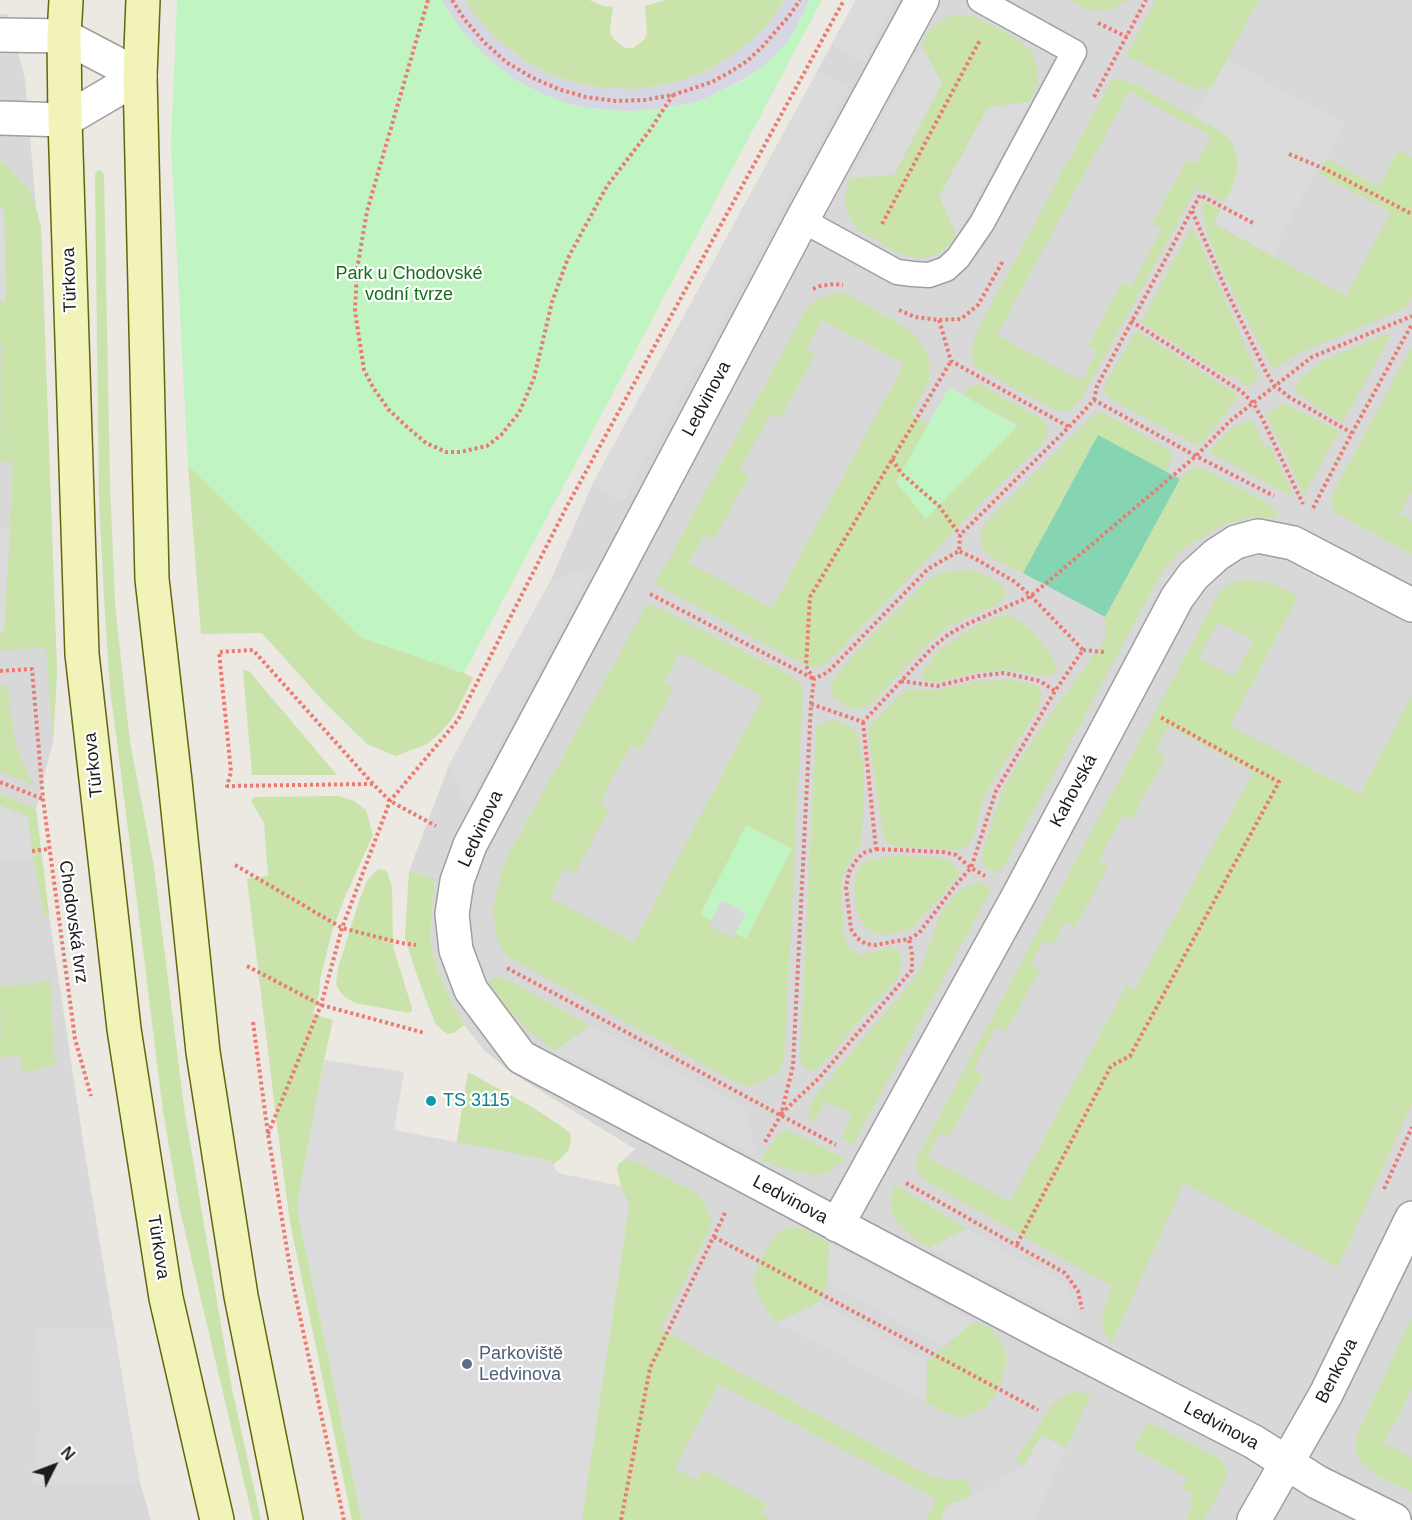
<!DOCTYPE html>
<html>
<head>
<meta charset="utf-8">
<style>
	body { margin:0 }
	#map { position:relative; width:1412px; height:1520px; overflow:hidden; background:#ece8e2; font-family:Helvetica,sans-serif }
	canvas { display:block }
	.north { position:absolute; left:24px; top:1436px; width:60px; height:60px; -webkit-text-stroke:4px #fff; paint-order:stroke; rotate:48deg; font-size:16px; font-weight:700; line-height:24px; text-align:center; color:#1b1b1b }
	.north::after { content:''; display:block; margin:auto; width:21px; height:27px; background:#1b1b1b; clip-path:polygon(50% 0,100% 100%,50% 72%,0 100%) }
</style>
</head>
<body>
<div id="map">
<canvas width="1412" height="1520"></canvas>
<div class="north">N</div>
</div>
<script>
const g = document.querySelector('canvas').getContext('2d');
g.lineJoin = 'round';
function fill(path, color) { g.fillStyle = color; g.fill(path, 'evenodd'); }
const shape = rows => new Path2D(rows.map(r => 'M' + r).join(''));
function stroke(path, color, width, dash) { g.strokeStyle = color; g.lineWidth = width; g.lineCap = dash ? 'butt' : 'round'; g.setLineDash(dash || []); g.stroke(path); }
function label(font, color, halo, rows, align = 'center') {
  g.font = font + ' Helvetica,sans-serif'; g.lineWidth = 4.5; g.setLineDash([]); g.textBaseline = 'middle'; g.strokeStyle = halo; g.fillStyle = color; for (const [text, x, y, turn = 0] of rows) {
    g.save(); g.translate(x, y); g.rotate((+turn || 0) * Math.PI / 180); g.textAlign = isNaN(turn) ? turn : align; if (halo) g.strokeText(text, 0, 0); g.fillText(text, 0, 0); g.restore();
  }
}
fill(shape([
	[856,0,1412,0,1412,1520,581,1520,629,1206,621,1186,617,1169,619,1164,635,1149,510,1072,484,1050,464,1025,453,1005,436,967,430,935,435,878,409,871,449,765,551,580,592,485],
	[0,14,8,15,25,79,36,208,41,227,57,673,53,741,36,809,49,915,85,1154,140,1483,151,1520,0,1520]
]), '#d9d8d8');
fill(shape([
	[465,0,589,0,604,6,613,7,610,28,611,35,614,40,625,48,633,48,644,40,647,33,645,6,666,0,785,0,768,24,752,40,737,52,711,69,686,79,661,86,633,89,605,88,579,84,549,74,522,59,493,36,470,9],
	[1069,0,1127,0,1116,8,1099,11,1086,9],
	[1156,0,1259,0,1211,88,1190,87,1126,55],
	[961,14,975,17,1013,36,1031,50,1038,68,1036,89,1029,102,988,107,939,196,957,236,941,252,928,257,915,258,901,254,864,234,856,227,848,215,845,208,845,193,850,178,894,175,942,83,921,45,930,30,948,16],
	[1118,79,1135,84,1225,134,1231,141,1235,149,1238,167,1234,183,1225,203,1197,187,1081,400,1071,409,1062,412,1055,410,978,368,973,363,972,354,973,344,977,331,1111,81],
	[1129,91,1211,137,1195,165,1186,161,1152,224,1162,229,1131,287,1122,282,1088,346,1097,351,1082,381,997,335],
	[1398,150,1412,157,1412,296,1406,308,1300,353,1273,369,1238,303,1218,261,1207,232,1201,207,1204,201,1221,211,1214,224,1346,296,1391,212,1319,174,1327,159,1379,187],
	[0,161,6,164,29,191,36,208,41,227,57,673,53,741,46,647,0,651,0,633,4,633,13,462,0,461,1,344,0,344,0,301,6,301,4,209,0,205],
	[100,170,103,172,104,175,110,483,115,604,130,742,154,867,184,1107,232,1389,261,1520,253,1520,179,1206,163,1111,117,742,110,689,105,615,99,502,95,175,97,171],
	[1192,226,1259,377,1248,387,1230,373,1228,378,1141,322],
	[842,292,904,326,916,336,923,346,929,359,929,381,912,415,928,424,896,482,926,518,1018,425,964,395,967,389,973,385,978,384,985,387,1040,418,1045,422,1048,429,1047,436,1043,444,1023,462,975,509,830,660,823,666,813,667,806,666,655,584,808,306,821,297],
	[822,320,904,364,772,608,689,563,704,535,714,539,749,476,740,470,771,413,781,418,815,354,806,349],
	[1136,330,1239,396,1222,419,1198,446,1109,398,1105,393,1104,389,1105,385],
	[1392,334,1342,423,1299,395,1296,391,1296,385,1301,379,1322,361,1379,337],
	[1412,346,1412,492,1400,514,1412,521,1412,554,1336,514,1331,503,1332,495],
	[1283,403,1339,431,1304,495,1267,415],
	[1104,413,1166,448,1171,453,1172,460,1167,472,1098,435,1023,573,1005,565,990,556,982,547,980,539,982,529,987,521,1089,419,1097,414],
	[1252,419,1265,448,1270,446,1294,497,1208,452,1233,427],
	[188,465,360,637,464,673,473,678,454,716,442,731,427,744,396,756,367,744,323,701,262,633,201,634],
	[1194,468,1206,470,1269,504,1277,512,1277,517,1249,517,1222,526,1185,547,1162,572,1005,864,1001,869,996,872,992,871,985,868,981,857,1002,791,1038,732,1105,640,1105,617,1180,479,1189,470],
	[970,570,977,572,995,580,1004,589,1006,595,1000,603,965,618,947,627,927,644,872,703,861,709,850,709,832,696,830,684,842,668,877,630,930,578,946,571],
	[1247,579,1274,584,1298,596,1230,726,1360,794,1412,696,1412,1103,1338,1267,1184,1183,1112,1343,1104,1333,1102,1321,1104,1309,1112,1287,921,1178,916,1166,918,1156,1220,591,1232,583],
	[1218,622,1253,640,1234,677,1199,658],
	[1169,726,1253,772,1135,990,1126,986,1010,1202,927,1157,940,1133,949,1137,983,1075,973,1070,996,1027,1006,1032,1040,969,1031,964,1043,941,1052,945,1065,922,1075,928,1108,866,1099,860,1111,837,1123,815,1131,820,1166,756,1156,750],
	[650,605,655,606,791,676,796,679,803,687,785,1049,783,1062,778,1072,762,1082,753,1085,743,1086,508,957,497,940,493,912,501,872,507,857,646,606],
	[680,652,763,697,634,942,550,898,565,868,575,873,609,809,600,804,614,775,631,746,640,750,674,687,664,682],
	[746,826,746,939,735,933,732,938,709,925],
	[1008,615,1027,626,1037,636,1054,660,1057,670,1054,673,1050,676,1040,676,1019,672,1011,670,1001,670,976,672,941,681,925,681,923,678,921,674,923,669,942,648,974,627,1000,616],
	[243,670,249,671,337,775,252,775],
	[1007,679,1035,685,1038,687,1041,692,1040,705,985,794,973,839,968,845,958,850,894,846,889,844,883,835,870,746,868,731,869,726,900,695,907,690,935,690,977,682],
	[0,685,7,685,15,743,33,785,0,772],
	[828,721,841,722,848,725,856,732,858,736,864,767,864,799,861,846,853,855,842,879,841,889,844,937,850,949,856,953,863,955,889,948,898,950,902,958,902,963,901,970,894,983,863,1016,827,1059,816,1069,810,1071,803,1067,800,1055,816,730,819,724],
	[0,793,36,809,49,915,44,915,33,858,28,817,0,805],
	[339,796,354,801,366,810,373,835,345,897,332,931,320,980,319,994,313,1014,333,1020,324,1060,297,1207,362,1520,352,1520,290,1222,278,1133,247,879,268,876,264,823,251,801,254,797],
	[892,856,936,857,946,859,952,863,959,872,957,877,951,885,912,928,889,935,874,933,866,928,859,917,855,904,854,879,859,867,864,863,871,860],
	[381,869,385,870,387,872,392,887,393,947,412,1008,412,1011,409,1013,355,1003,345,997,339,990,336,984,338,968,360,898,367,881,373,874,377,870],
	[409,871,435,878,430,935,436,967,453,1005,464,1025,454,1033,447,1034,436,1025,424,995,410,954,405,937],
	[978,882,985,884,989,887,990,892,853,1145,841,1138,852,1114,825,1101,813,1123,809,1116,809,1110,813,1100,818,1092,918,974,923,963,939,917,954,895,970,884],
	[50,978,55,1065,22,1073,19,1055,0,1058,0,1036,2,1035,0,1013,0,987,45,982,45,979],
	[495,978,504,978,511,982,590,1025,555,1051,530,1031,505,1007,489,981],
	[468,1072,532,1107,564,1128,570,1133,571,1140,568,1151,563,1156,552,1166,455,1152],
	[785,1130,790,1131,846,1159,827,1173,814,1175,793,1171,761,1160,776,1137],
	[624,1160,636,1162,696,1193,708,1209,711,1220,710,1228,660,1329,928,1475,952,1480,968,1479,971,1496,946,1506,941,1520,926,1520,936,1499,719,1384,675,1468,697,1480,703,1470,767,1504,762,1514,774,1520,582,1520,629,1206,621,1186,617,1169,619,1164],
	[894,1184,967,1229,929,1248,913,1238,894,1218,890,1207],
	[787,1228,805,1229,829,1243,828,1284,819,1302,777,1322,768,1313,755,1290,754,1277,764,1253,774,1236],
	[1412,1318,1412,1389,1384,1443,1412,1458,1412,1492,1376,1475,1361,1462,1356,1453,1356,1444,1357,1434],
	[974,1321,989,1328,1000,1339,1005,1351,1005,1367,1001,1383,995,1395,985,1407,972,1414,959,1417,944,1412,926,1402,927,1362],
	[1074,1392,1091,1394,1066,1448,1041,1435,1024,1466,1015,1458,1024,1448,1051,1406,1062,1396],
	[1148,1422,1219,1458,1224,1464,1226,1471,1226,1479,1204,1520,1185,1520,1192,1507,1190,1499,1192,1493,1183,1489,1188,1478,1133,1449]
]), '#c9e3ab');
fill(shape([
	[177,0,442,0,455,21,469,39,489,59,514,79,589,108,629,111,657,109,692,103,708,97,740,82,765,65,796,28,809,0,822,0,464,673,360,637,188,465,171,145],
	[949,387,1018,426,926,519,896,482],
	[746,825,792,849,746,939,735,933,746,913,722,900,711,920,700,915]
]), '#c1f4c3');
fill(shape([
	[1098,435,1180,479,1105,617,1023,573]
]), '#85d5b3');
fill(shape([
	[856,0,896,0,863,63,831,45],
	[921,45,942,83,894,175,850,178],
	[1227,60,1345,123,1319,174,1315,172,1278,243,1281,246,1275,257,1214,223,1234,183,1238,162,1235,149,1231,141,1225,134,1194,117],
	[818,71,849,88,623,502,592,485],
	[1029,102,957,236,939,196,988,107],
	[0,205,4,209,6,302,0,301],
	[0,529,10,529,4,633,0,633],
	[593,568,467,807,449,765,551,580],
	[0,805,28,817,33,858,0,861],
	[590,1025,747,1109,755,1156,555,1051],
	[324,1060,404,1072,394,1130,550,1160,558,1173,621,1186,629,1205,581,1520,362,1520,297,1207],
	[967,1229,1068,1286,1075,1324,929,1248],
	[829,1243,974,1321,944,1346,828,1284],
	[819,1302,927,1362,926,1402,777,1322],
	[113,1328,140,1483,32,1486,31,1467,38,1469,35,1433,40,1432,38,1329],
	[1041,1435,1066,1448,1034,1520,941,1520,946,1506,971,1496,1024,1466]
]), '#dbdbdb');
fill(shape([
	[442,0,465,0,470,9,493,36,522,59,549,74,579,84,605,88,633,89,661,86,686,79,711,69,737,52,752,40,768,24,785,0,809,0,796,28,787,42,765,65,740,81,708,97,692,103,657,109,629,111,589,108,567,103,543,94,514,79,489,59,469,39,455,21]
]), '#d6d7e2');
const service = shape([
	[802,220,897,272,913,274,929,275,946,269,958,258,982,223,1074,52,980,0]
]);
const minor = shape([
	[922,0,802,220,613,577,470,845,457,881,452,914,456,950,471,990,521,1057,1048,1336,1254,1442,1317,1482,1394,1520],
	[0,35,64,36,140,76],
	[0,118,65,120,140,76],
	[837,1225,1019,895,1177,598,1193,576,1216,555,1236,542,1258,536,1293,543,1412,605],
	[1254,1520,1326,1394,1412,1218]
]);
const secondary = shape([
	[66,0,64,36,65,120,82,654,124,1029,166,1298,217,1520],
	[143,0,140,76,152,579,175,781,203,1052,241,1296,286,1520]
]);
stroke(service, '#9f9f9f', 27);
stroke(minor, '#9f9f9f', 36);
stroke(secondary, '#61670d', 36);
stroke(shape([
	[428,0,367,211,357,269,355,311,364,370,374,389,389,410,407,427,426,443,446,452,460,452,487,446,501,435,519,413,534,378,552,302,568,258,607,186,650,130,673,95],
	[452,0,465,20,484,42,506,62,531,77,558,89,586,97,615,101,644,100,673,95,712,82,730,72,747,61,762,47,789,16,800,0],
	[1098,23,1127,37],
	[1094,97,1146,0],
	[1289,154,1325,169,1412,214],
	[1192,211,1227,292,1266,372,1274,385,1289,397,1352,433],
	[882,224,980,40],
	[813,289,820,286,834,284,843,285],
	[899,310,915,317,939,320,961,319,978,305,1003,261],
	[939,320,951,361,1069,427],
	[1131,321,1241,391,1253,403,1262,418,1303,504],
	[1094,400,1097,386,1200,195,1253,223],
	[892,459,901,473,939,506,960,535],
	[1313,508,1352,433,1412,324],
	[650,594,814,679],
	[1083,650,1104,652],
	[0,671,32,669,43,799,75,1039,91,1096],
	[814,679,806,666,810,597,951,361],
	[901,681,937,686,978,676,1004,673,1040,681,1055,691],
	[811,704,863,722,933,647,949,634,965,625,1031,596,1196,456,1230,421,1312,357,1412,316],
	[863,722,876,849,863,853,855,862,849,872,846,887,851,929,857,938,866,944,875,945,909,939,919,933,958,882,971,868,996,791,1055,691,1083,650,1031,596,1015,582,976,559,959,551],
	[0,782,43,799],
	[373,784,227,786,231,772,219,652,253,650,373,784,390,801,436,826],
	[876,849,943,852,956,855,971,868,985,876],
	[32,851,49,849],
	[235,865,342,928,401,943,416,945],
	[247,966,321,1005,425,1033],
	[507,968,836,1145],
	[253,1022,268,1134,292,1280,344,1520],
	[781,1114,820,1077,912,970,912,954,909,939],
	[268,1134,321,1005,342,928,390,801,458,720,566,508,844,0],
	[765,1142,781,1115,793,1066,811,704,814,679,828,672,928,569,959,551,960,535,1069,427,1094,400,1196,456,1274,496],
	[906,1183,1065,1273,1078,1291,1082,1309],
	[1384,1189,1412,1127],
	[714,1237,1038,1410],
	[1017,1244,1111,1066,1130,1056,1279,782,1160,717],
	[621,1520,650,1368,726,1211]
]), '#ed7a72', 4, [3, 3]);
stroke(service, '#fff', 24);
stroke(minor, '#fff', 33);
stroke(secondary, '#f2f3b9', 33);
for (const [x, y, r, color] of [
	[431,1101,6,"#0f9aa8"],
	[467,1364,6,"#5c6f8a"]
]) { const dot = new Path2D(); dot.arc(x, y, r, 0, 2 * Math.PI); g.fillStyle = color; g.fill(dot); stroke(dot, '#fff', 2); }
label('18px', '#146f18', '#fff', [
	["Park u Chodovské",409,274],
	["vodní tvrze",409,295]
]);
label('18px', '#1b1b1b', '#fff', [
	["Türkova",70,280,-92],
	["Ledvinova",707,399,-62],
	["Türkova",94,765,-96],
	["Kahovská",1074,791,-62],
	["Ledvinova",481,829,-65],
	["Chodovská tvrz",73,922,82],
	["Ledvinova",790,1200,28],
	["Türkova",158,1247,81],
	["Benkova",1337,1371,-63],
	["Ledvinova",1221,1426,28]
]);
label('18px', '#0d838f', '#fff', [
	["TS 3115",443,1101]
], 'left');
label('18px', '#4e5e75', '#fff', [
	["Parkoviště",479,1354],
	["Ledvinova",479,1375]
], 'left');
</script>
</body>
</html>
